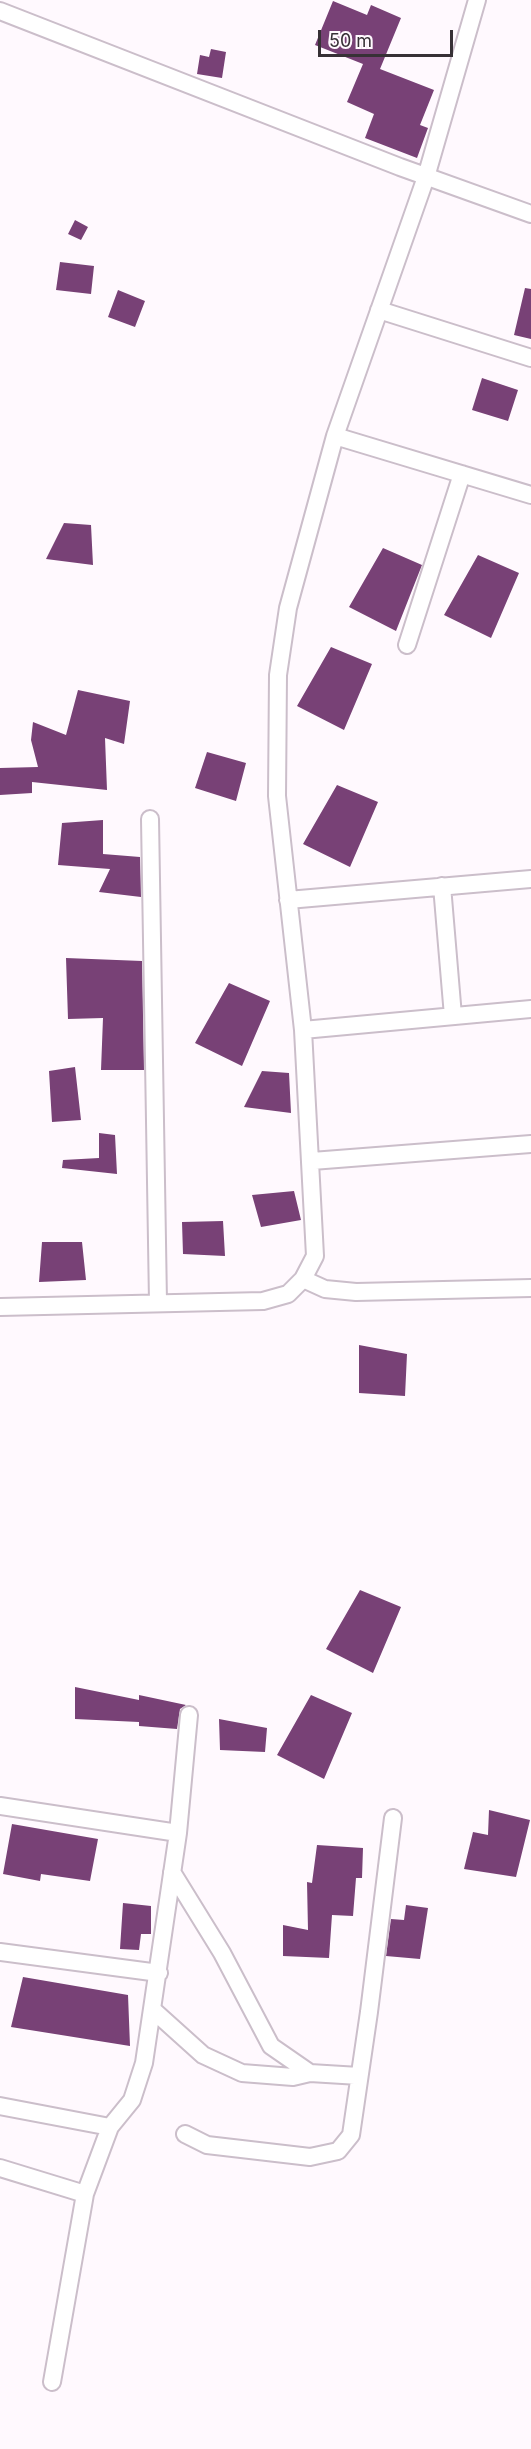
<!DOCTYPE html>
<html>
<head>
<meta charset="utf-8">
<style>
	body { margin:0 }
	#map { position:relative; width:531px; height:2449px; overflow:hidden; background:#fff9fe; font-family:Inter,sans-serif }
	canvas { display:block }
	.scale { position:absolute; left:318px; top:30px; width:135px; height:27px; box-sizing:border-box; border:3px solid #373136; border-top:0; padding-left:8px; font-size:18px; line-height:21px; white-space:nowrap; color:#373136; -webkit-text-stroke:4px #fff9fe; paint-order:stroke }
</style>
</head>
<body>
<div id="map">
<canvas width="531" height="2449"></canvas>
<div class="scale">50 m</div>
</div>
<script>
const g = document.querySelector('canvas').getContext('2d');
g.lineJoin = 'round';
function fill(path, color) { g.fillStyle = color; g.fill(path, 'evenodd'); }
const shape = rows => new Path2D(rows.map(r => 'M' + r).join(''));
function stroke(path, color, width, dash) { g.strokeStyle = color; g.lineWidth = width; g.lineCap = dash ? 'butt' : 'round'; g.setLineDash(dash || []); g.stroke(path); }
fill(shape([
	[333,1,367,15,371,5,401,18,380,69,434,90,420,125,428,128,417,158,365,138,374,114,347,102,363,64,315,45],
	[211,49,226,52,222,78,197,74,200,55,209,57],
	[75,220,88,227,81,240,68,234],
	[60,262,94,266,91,294,56,290],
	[525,288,531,289,531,339,514,335],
	[118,290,145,301,135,327,108,317],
	[482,378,518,390,508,421,472,410],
	[64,523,91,525,93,565,46,559],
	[383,548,422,565,396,631,349,607],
	[478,555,519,573,491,638,444,615],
	[331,647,372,664,344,730,297,706],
	[78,690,130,701,124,744,105,738,107,790,32,782,32,793,0,795,0,768,38,767,31,740,33,722,66,735],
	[207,752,246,763,236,801,195,788],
	[337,785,378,802,350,867,303,844],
	[103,820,103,854,140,857,141,897,99,892,110,869,58,865,62,823],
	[66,958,142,961,144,1070,101,1070,103,1018,68,1019],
	[229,983,270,1001,242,1066,195,1043],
	[75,1067,81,1120,52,1122,49,1071],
	[262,1071,289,1073,291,1113,244,1107],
	[99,1133,115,1135,117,1174,62,1168,63,1160,99,1158],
	[294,1191,301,1220,261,1227,252,1195],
	[223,1221,225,1256,183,1254,182,1222],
	[42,1242,82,1242,86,1280,39,1282],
	[359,1345,407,1354,405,1396,359,1393],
	[360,1590,401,1607,373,1673,326,1649],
	[75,1687,139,1700,139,1695,186,1705,180,1709,177,1729,139,1726,139,1722,75,1719],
	[311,1695,352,1713,324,1779,277,1755],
	[219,1719,267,1728,265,1752,220,1750],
	[489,1810,530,1820,516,1877,464,1869,473,1832,488,1835],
	[12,1824,98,1839,90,1881,41,1874,40,1881,3,1874],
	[317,1845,363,1848,362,1878,356,1878,353,1916,332,1915,329,1958,283,1956,283,1925,308,1930,307,1882,312,1883],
	[123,1903,151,1906,151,1934,141,1934,139,1950,120,1949],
	[406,1905,428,1908,420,1959,386,1956,391,1919,404,1920],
	[23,1977,128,1995,130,2046,11,2027]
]), '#784176');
const minor = shape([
	[0,11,400,167,531,214],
	[379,310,531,358],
	[335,436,531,495],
	[407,645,462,474],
	[150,819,158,1302],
	[442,886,453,1016],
	[288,900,531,879],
	[303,1030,531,1009],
	[312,1161,531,1144],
	[303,1279,325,1289,356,1292,531,1288],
	[0,1307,263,1301,288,1294,303,1279,315,1256,303,1030,277,796,278,675,288,608,335,436,426,177,477,0],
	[0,1806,178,1833],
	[172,1872,222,1953,271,2046,310,2073,359,2076],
	[0,1952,159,1973],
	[153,2010,203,2055,242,2073,293,2077,310,2073],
	[0,2106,110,2127],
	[185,2134,207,2145,310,2157,338,2151,351,2135,369,2012,393,1818],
	[0,2168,85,2194],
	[52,2382,85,2194,110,2127,132,2100,144,2063,178,1833,189,1715]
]);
stroke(minor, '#cbbeca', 20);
stroke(minor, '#fff', 16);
</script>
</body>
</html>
